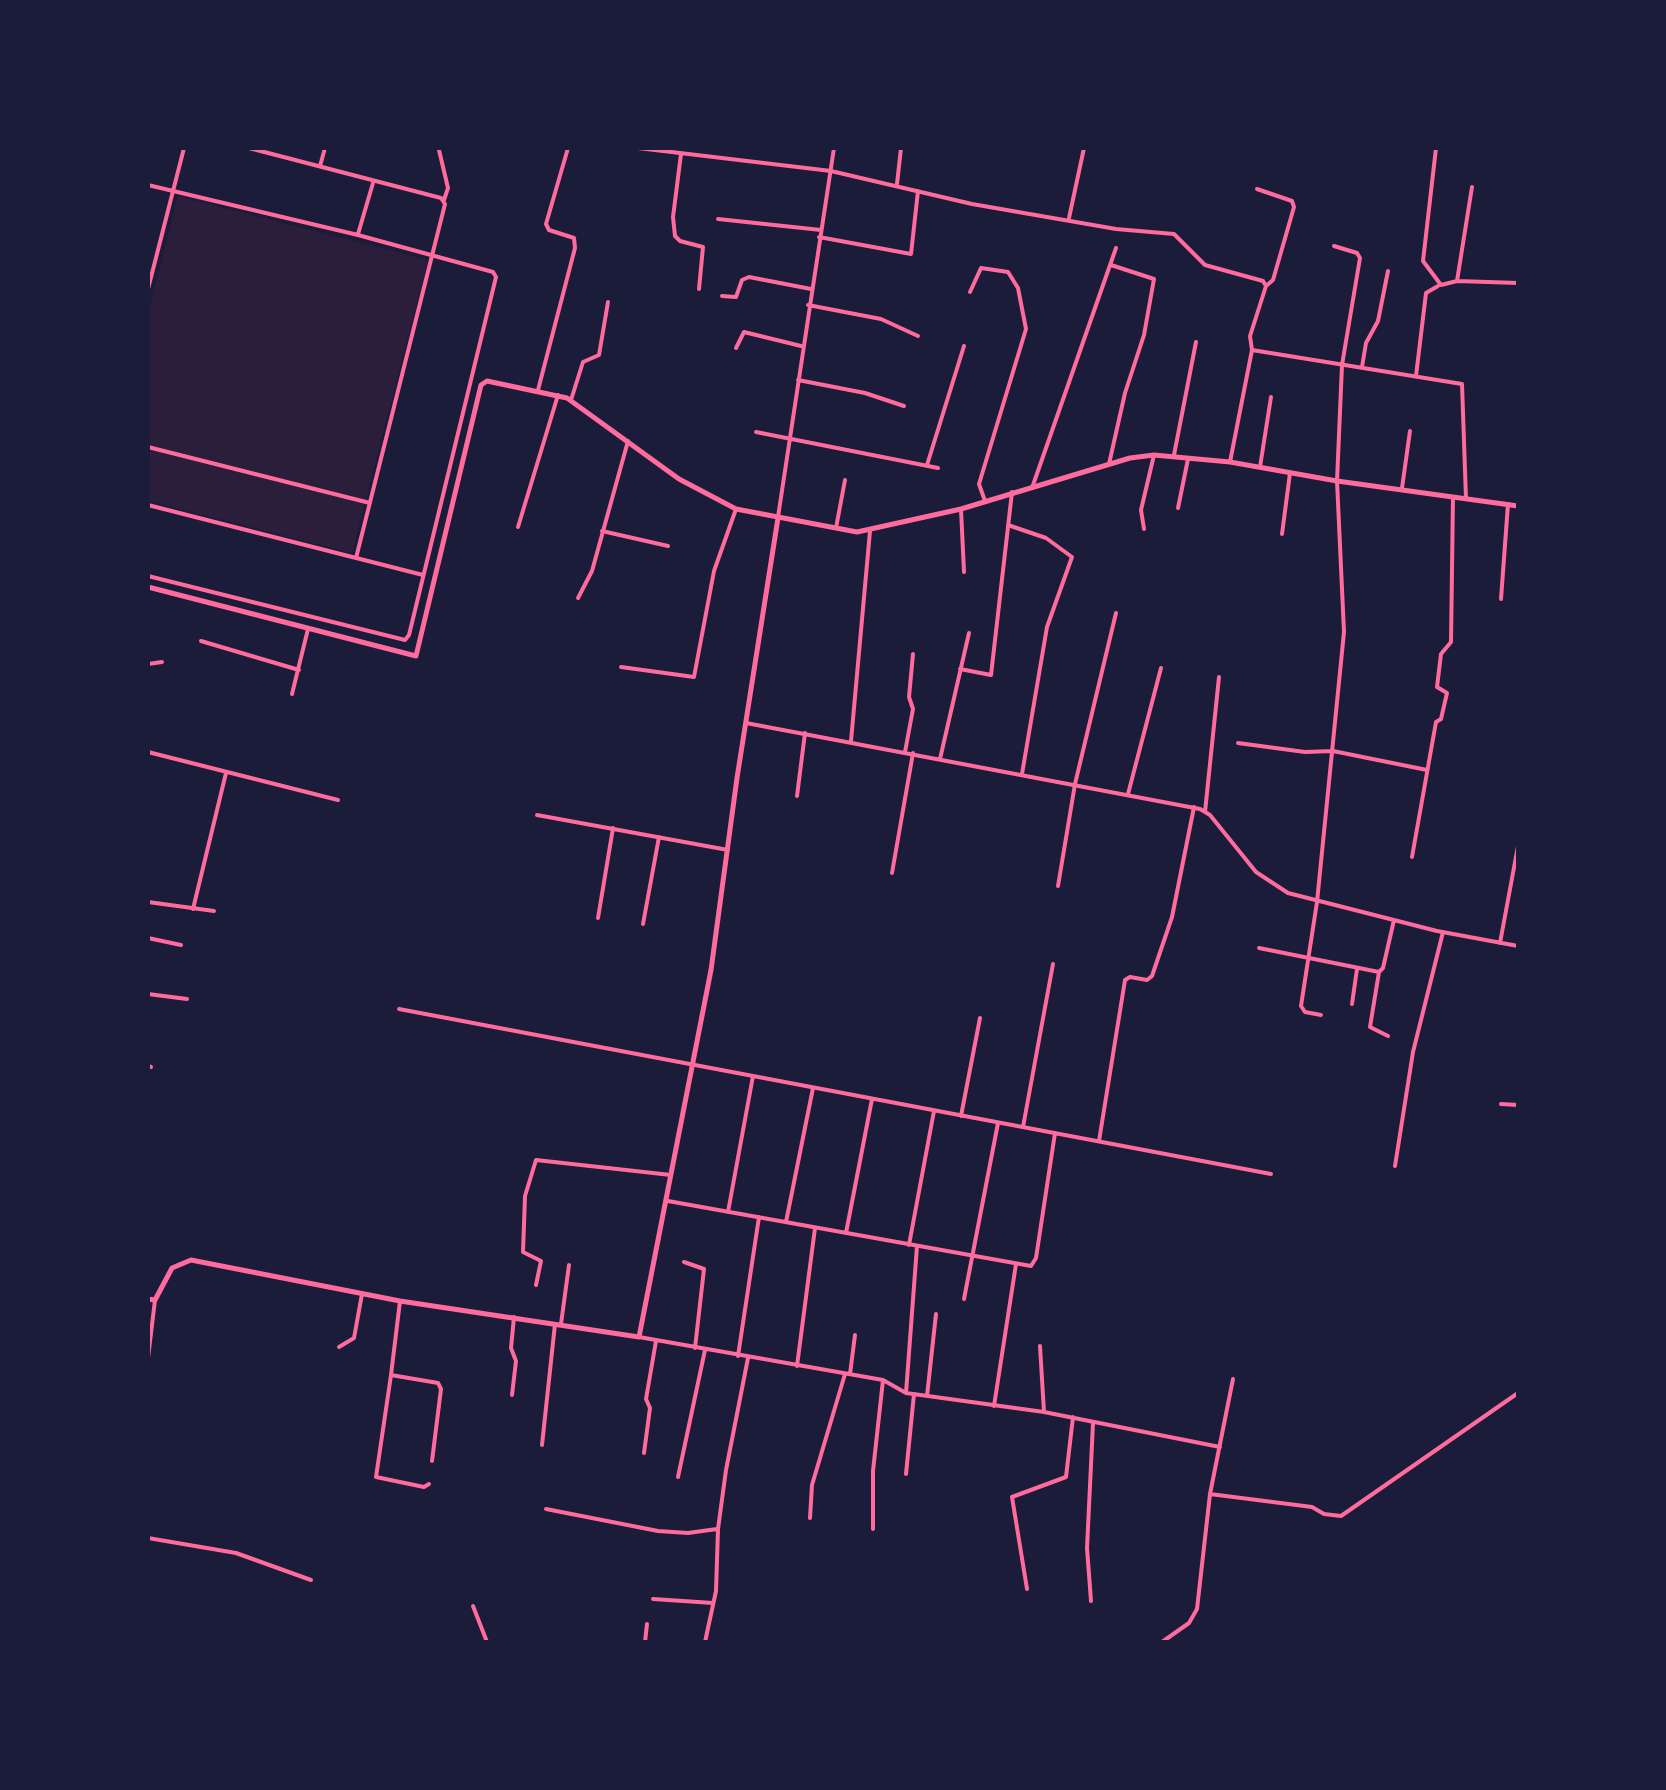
<!DOCTYPE html>
<html>
<head>
<meta charset="utf-8">
<style>
	body { margin:0 }
	#map { position:relative; width:1666px; height:1790px; overflow:hidden; background:#1b1b3a; font-family:"Open Sans",sans-serif }
	canvas { display:block }
	.frame { position:absolute; inset:0; border:150px solid #1b1b3a; pointer-events:none }
</style>
</head>
<body>
<div id="map">
<canvas width="1666" height="1790"></canvas>
<div class="frame"></div>
</div>
<script>
const g = document.querySelector('canvas').getContext('2d');
g.lineJoin = 'round';
function fill(path, color) { g.fillStyle = color; g.fill(path, 'evenodd'); }
const shape = rows => new Path2D(rows.map(r => 'M' + r).join(''));
function stroke(path, color, width, dash) { g.strokeStyle = color; g.lineWidth = width; g.lineCap = dash ? 'butt' : 'round'; g.setLineDash(dash || []); g.stroke(path); }
fill(shape([
	[178,196,428,260,352,553,148,501,148,313]
]), '#2a1e3b');
stroke(shape([
	[249,148,441,198,445,204,356,558],
	[638,148,831,171,972,204,1116,229,1174,234,1205,265,1263,281,1266,286],
	[1436,148,1423,261,1441,285,1457,281,1518,283],
	[439,150,448,188,444,200],
	[681,154,673,217,675,236,680,241,703,247,699,289],
	[320,166,325,148],
	[897,184,901,148],
	[148,185,358,235,493,272,496,277,409,635,405,640,148,576],
	[1069,218,1084,148],
	[718,219,821,230],
	[358,234,373,183],
	[819,237,911,254,918,191],
	[1457,281,1472,187],
	[148,289,184,148],
	[970,292,981,268,1008,272,1018,288,1026,329,979,484,985,501],
	[722,296,736,297,742,280,749,277,811,289],
	[808,305,881,319,918,336],
	[736,348,744,332,801,346],
	[1252,350,1462,384,1466,499],
	[1362,367,1366,343,1378,321,1388,271],
	[1416,376,1426,293,1438,286],
	[798,380,865,393,904,406],
	[538,390,575,248,574,238,549,230,546,224,568,148],
	[571,400,583,362,599,355,608,302],
	[756,432,938,468],
	[148,447,370,503],
	[1174,455,1196,342],
	[1230,462,1252,350,1250,336,1266,286,1273,280,1294,207,1292,201,1257,189],
	[1109,464,1125,393,1144,335,1154,279,1111,265],
	[927,465,964,346],
	[1260,467,1271,397],
	[1032,488,1116,248],
	[1402,488,1410,431],
	[148,505,423,575],
	[1178,508,1188,459],
	[961,509,964,572],
	[778,517,834,148],
	[1008,525,1046,538,1072,557,1047,627,1022,774],
	[518,527,558,395],
	[836,528,845,480],
	[1144,529,1141,510,1154,455],
	[602,531,668,546],
	[1282,534,1290,473],
	[578,598,592,571,628,441],
	[1501,599,1508,504],
	[201,641,299,670],
	[148,664,162,662],
	[621,667,694,677,714,571,736,509],
	[960,669,991,675,1012,492],
	[292,694,308,629],
	[746,723,1200,809,1210,815,1256,872,1288,893,1437,931,1518,946],
	[851,741,870,531],
	[1238,743,1305,752,1333,751,1427,770],
	[148,752,338,800],
	[905,752,913,709,909,697,913,654],
	[940,759,969,633],
	[1128,794,1161,668],
	[797,796,805,733],
	[1205,812,1219,677],
	[537,815,728,850],
	[1412,857,1436,722,1441,719,1447,693,1437,687,1441,654,1451,642,1453,497],
	[892,873,913,753],
	[1058,886,1075,784,1116,613],
	[148,902,214,911],
	[193,909,226,773],
	[598,918,613,828],
	[643,924,659,837],
	[148,938,181,945],
	[1500,943,1518,846],
	[1259,948,1379,972,1370,1027,1388,1036],
	[1379,972,1383,968,1394,920],
	[148,994,187,999],
	[1352,1004,1357,969],
	[399,1009,1271,1174],
	[1321,1015,1305,1012,1301,1006,1317,902,1344,632,1337,481,1342,365,1360,258,1357,253,1334,246],
	[148,1066,151,1067],
	[1501,1104,1518,1105],
	[961,1116,980,1018],
	[1023,1127,1053,964],
	[1099,1141,1125,980,1130,977,1147,980,1152,976,1172,917,1194,807],
	[1395,1166,1413,1052,1443,932],
	[668,1201,1031,1266,1036,1258,1055,1133],
	[728,1212,753,1076],
	[786,1222,813,1088],
	[846,1233,872,1099],
	[909,1245,934,1111],
	[684,1262,704,1269,695,1348],
	[536,1285,541,1261,523,1252,525,1196,536,1160,671,1175],
	[964,1299,998,1123],
	[400,1301,391,1375,438,1383,441,1389,432,1461],
	[561,1324,569,1265],
	[639,1337,883,1380,906,1393,1044,1412,1220,1447],
	[1040,1346,1044,1412],
	[339,1347,354,1338,362,1294],
	[738,1356,759,1217],
	[148,1358,155,1300],
	[797,1366,815,1228],
	[850,1374,855,1335],
	[391,1375,376,1477,424,1487,429,1484],
	[906,1393,917,1246],
	[512,1395,516,1361,511,1348,514,1317],
	[927,1396,936,1314],
	[994,1406,1016,1264],
	[542,1445,555,1324],
	[644,1453,650,1408,646,1399,656,1341],
	[906,1474,914,1394],
	[678,1477,705,1350],
	[1210,1494,1312,1507,1324,1514,1341,1516,1518,1393],
	[546,1509,658,1531,688,1533,717,1529],
	[810,1518,812,1485,845,1374],
	[873,1529,873,1471,883,1380],
	[148,1538,236,1553,311,1580],
	[1027,1589,1012,1497,1066,1477,1073,1417],
	[653,1599,713,1603],
	[1091,1601,1087,1548,1093,1423],
	[473,1606,487,1642],
	[645,1642,647,1624],
	[705,1642,716,1591,718,1529,726,1470,748,1358],
	[1162,1642,1189,1623,1197,1609,1210,1494,1233,1379]
]), '#ff6b9d', 4);
stroke(shape([
	[148,587,416,656,481,385,487,381,567,398,679,479,736,509,857,532,961,509,1130,458,1154,455,1230,462,1337,481,1518,506],
	[148,1299,155,1300,172,1268,191,1260,400,1301,639,1337,711,970,737,778,778,518]
]), '#ff6b9d', 5);
</script>
</body>
</html>
